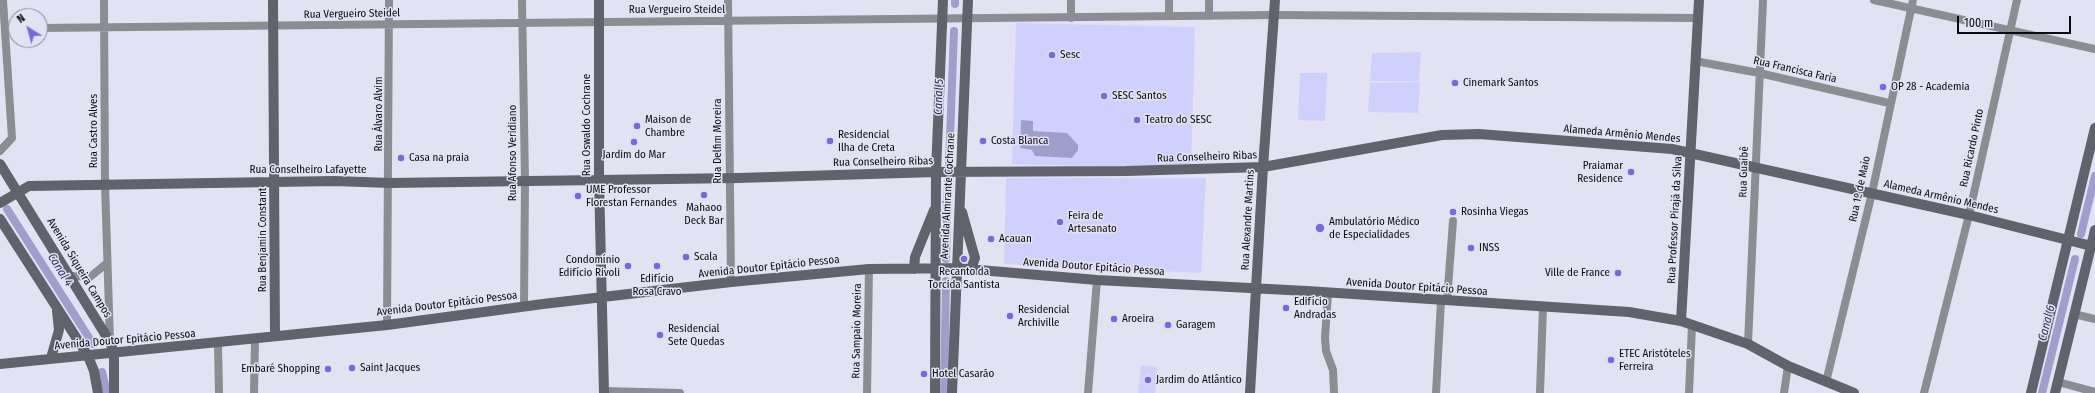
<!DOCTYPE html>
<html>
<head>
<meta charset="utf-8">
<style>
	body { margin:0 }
	#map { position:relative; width:2095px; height:393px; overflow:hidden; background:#e2e2f3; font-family:"Fira Sans Condensed",sans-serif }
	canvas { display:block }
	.north { position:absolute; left:8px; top:8px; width:40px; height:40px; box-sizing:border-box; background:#e2e2f3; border:1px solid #8c8c98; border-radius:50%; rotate:323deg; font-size:11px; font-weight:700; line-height:16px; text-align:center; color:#0b0b10 }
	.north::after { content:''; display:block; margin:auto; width:14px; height:18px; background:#7868e3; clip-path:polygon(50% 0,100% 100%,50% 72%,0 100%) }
	.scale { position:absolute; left:1957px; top:16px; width:114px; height:18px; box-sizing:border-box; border:2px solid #0b0b10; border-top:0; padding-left:5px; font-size:12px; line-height:14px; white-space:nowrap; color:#0b0b10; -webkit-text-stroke:3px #e2e2f3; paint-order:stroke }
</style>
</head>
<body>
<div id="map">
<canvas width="2095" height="393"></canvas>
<div class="north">N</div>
<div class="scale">100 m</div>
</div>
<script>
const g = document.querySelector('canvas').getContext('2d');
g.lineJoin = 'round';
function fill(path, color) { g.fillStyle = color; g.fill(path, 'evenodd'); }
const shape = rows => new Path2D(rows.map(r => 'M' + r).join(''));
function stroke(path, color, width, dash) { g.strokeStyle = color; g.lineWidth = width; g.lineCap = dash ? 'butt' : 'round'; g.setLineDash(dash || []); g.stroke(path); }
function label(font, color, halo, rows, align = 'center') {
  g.font = font + ' "Fira Sans Condensed",sans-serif'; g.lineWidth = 3; g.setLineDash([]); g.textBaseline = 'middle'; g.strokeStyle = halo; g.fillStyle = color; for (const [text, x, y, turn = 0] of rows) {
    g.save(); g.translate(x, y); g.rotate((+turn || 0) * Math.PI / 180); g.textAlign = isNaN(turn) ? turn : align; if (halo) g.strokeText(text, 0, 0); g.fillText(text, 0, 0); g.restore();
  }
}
fill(shape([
	[1016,23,1195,27,1191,168,1012,164],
	[1421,52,1419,81,1370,81,1372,53],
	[1300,73,1327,73,1325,121,1298,120],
	[1420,82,1418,113,1368,112,1370,83],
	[1006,178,1206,178,1201,273,1004,264],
	[1141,365,1157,367,1155,393,1138,393]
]), '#d0d0fd');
fill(shape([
	[1021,120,1033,121,1033,131,1067,133,1078,145,1078,150,1072,158,1035,156,1032,150,1020,148]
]), '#a09fcc');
stroke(shape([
	[955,4,955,0],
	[949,164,954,31],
	[7,209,93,344],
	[2081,234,2095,176],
	[946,259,948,182],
	[102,372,107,393],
	[944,393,946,281],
	[2042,393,2075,259]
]), '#a09fcc', 8);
stroke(shape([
	[104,0,105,184,110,342],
	[522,0,525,181,524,307],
	[728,0,731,282],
	[1874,0,2095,49],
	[1169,16,1169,0],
	[1209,16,1209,0],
	[1071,18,1071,0],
	[5,28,16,28],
	[40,28,1274,15,1697,18],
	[1695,61,1759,73,1889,103],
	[0,151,12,138,3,0],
	[71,276,90,277,107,263],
	[1328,293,1325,338,1326,351,1333,370,1334,393],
	[1447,301,1453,221],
	[2074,314,2095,319],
	[387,325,389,0],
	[218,343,219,393],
	[1748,344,1763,0],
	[1826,382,1872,193,1913,0],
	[2058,382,2095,392],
	[604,391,680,393],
	[254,393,255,339],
	[867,393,869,269],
	[1088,393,1097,280],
	[1436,393,1441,301],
	[1540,393,1543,307],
	[1689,393,1692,325],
	[1784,393,1788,366],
	[1924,393,1969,215,2017,0]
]), '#8c8c93', 8);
stroke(shape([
	[273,0,275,336],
	[599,0,599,179,604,393],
	[0,164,110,342,114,353,114,393],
	[0,203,29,186,335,181,390,183,738,178,936,172,1126,171,1263,167,1442,135,1479,134,1672,149,1969,215,2095,247],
	[962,212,975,258,971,269],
	[0,219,88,356,94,371,98,393],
	[914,269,915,257,934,210],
	[1681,321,1699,0],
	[51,358,59,330,57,311],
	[0,364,387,325,543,304,731,282,869,269,956,268,1097,280,1307,291,1629,312,1681,321,1748,344,1788,366,1854,393],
	[935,393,936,172,943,0],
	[952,393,968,0],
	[1250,393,1263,167,1275,0],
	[2031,393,2095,128],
	[2055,393,2095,230]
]), '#62626c', 10);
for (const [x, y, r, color] of [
	[1052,55,4,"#7868e3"],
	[1455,83,4,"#7868e3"],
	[1883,87,4,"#7868e3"],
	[1104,96,4,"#7868e3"],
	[1137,120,4,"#7868e3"],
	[637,126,4,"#7868e3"],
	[830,141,4,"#7868e3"],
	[983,141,4,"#7868e3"],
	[634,142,4,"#7868e3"],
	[401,158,4,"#7868e3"],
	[1631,172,4,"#7868e3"],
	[704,195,4,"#7868e3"],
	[578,196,4,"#7868e3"],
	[1453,212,4,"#7868e3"],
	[1060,222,4,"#7868e3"],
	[1320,228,5,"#7868e3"],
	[991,239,4,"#7868e3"],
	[1471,248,4,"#7868e3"],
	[686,257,4,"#7868e3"],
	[964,259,4,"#7868e3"],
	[628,266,4,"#7868e3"],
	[657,266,4,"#7868e3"],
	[1618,273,4,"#7868e3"],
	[1286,308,4,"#7868e3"],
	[1010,316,4,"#7868e3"],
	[1114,319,4,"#7868e3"],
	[1168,325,4,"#7868e3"],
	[660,335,4,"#7868e3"],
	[1611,360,4,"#7868e3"],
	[352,368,4,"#7868e3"],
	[328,369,4,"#7868e3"],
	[924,374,4,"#7868e3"],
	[1148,380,4,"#7868e3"]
]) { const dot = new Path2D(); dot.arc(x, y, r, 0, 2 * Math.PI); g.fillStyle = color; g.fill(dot); stroke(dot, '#e2e2f3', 1.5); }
label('11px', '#0b0b10', '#e2e2f3', [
	["Rua Vergueiro Steidel",677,10],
	["Rua Vergueiro Steidel",352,14,-1],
	["Rua Francisca Faria",1795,70,13],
	["Rua Álvaro Alvim",379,114,-90],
	["Rua Oswaldo Cochrane",587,125,-90],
	["Rua Castro Alves",94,131,-90],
	["Alameda Armênio Mendes",1622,134,5],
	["Rua Delfim Moreira",718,141,-90],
	["Rua Ricardo Pinto",1972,148,-78],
	["Rua Afonso Veridiano",513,153,-90],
	["Rua Conselheiro Ribas",1207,157,-2],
	["Rua Conselheiro Ribas",883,162,-1],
	["Rua Conselheiro Lafayette",308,170],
	["Rua Guaíbê",1744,172,-88],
	["Rua 1º de Maio",1860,189,-78],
	["Avenida Almirante Cochrane",948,196,-87],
	["Alameda Armênio Mendes",1941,197,13],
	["Rua Alexandre Martins",1248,220,-87],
	["Rua Professor Pirajá da Silva",1675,220,-87],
	["Rua Benjamin Constant",263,240,-90],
	["Avenida Doutor Epitácio Pessoa",769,267,-6],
	["Avenida Doutor Epitácio Pessoa",1094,267,4],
	["Avenida Siqueira Campos",79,268,59],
	["Avenida Doutor Epitácio Pessoa",1417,287,4],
	["Avenida Doutor Epitácio Pessoa",447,304,-7],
	["Rua Sampaio Moreira",857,331,-89],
	["Avenida Doutor Epitácio Pessoa",125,340,-5]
]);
label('11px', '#0b0b10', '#e2e2f3', [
	["Sesc",1060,55],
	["Cinemark Santos",1463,83],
	["OP 28 - Academia",1891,87],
	["SESC Santos",1112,96],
	["Maison de",645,120],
	["Chambre",645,133],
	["Teatro do SESC",1145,120],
	["Residencial",838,135],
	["Ilha de Creta",838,148],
	["Costa Blanca",991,141],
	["Jardim do Mar",634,155,"center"],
	["Casa na praia",409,158],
	["Praiamar",1623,166,"right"],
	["Residence",1623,179,"right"],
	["UME Professor",586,190],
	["Florestan Fernandes",586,203],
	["Mahaoo",704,208,"center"],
	["Deck Bar",704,221,"center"],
	["Rosinha Viegas",1461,212],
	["Feira de",1068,216],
	["Artesanato",1068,229],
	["Ambulatório Médico",1329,222],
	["de Especialidades",1329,235],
	["Acauan",999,239],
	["INSS",1479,248],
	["Scala",694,257],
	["Condomínio",620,260,"right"],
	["Edifício Rivoli",620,273,"right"],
	["Recanto da",964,272,"center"],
	["Torcida Santista",964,285,"center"],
	["Ville de France",1610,273,"right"],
	["Edifício",657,279,"center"],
	["Rosa Cravo",657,292,"center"],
	["Edifício",1294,302],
	["Andradas",1294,315],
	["Residencial",1018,310],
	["Archiville",1018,323],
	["Aroeira",1122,319],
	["Garagem",1176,325],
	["Residencial",668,329],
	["Sete Quedas",668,342],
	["ETEC Aristóteles",1619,354],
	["Ferreira",1619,367],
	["Saint Jacques",360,368],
	["Embaré Shopping",320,369,"right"],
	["Hotel Casarão",932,374],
	["Jardim do Atlântico",1156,380]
], 'left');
label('italic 12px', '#342d65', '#e2e2f3', [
	["Canal 5",939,97,-88],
	["Canal 4",60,270,58],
	["Canal 6",2047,323,-76]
]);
</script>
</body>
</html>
